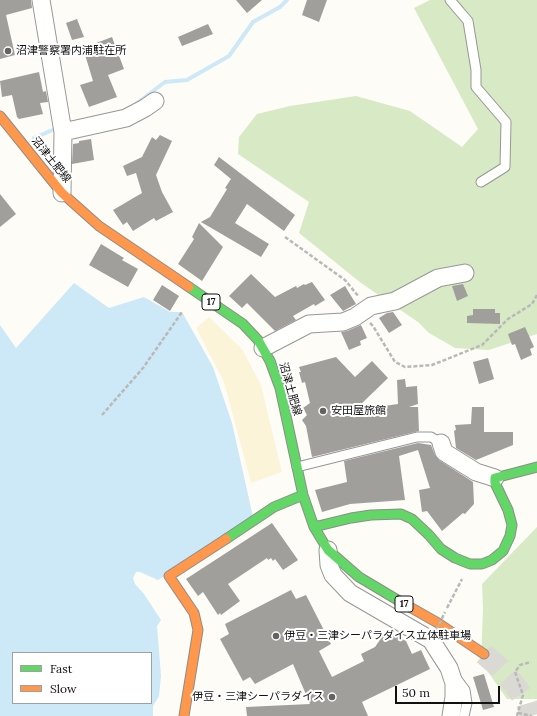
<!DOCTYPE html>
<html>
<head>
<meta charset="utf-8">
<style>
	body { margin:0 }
	#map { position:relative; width:537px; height:716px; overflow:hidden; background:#fdfcf7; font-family:Lora,serif }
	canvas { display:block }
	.legend { position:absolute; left:12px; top:652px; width:140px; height:52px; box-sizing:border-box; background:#fff; border:1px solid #a0a0a0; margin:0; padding:5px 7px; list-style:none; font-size:12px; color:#111 }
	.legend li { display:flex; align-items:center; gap:8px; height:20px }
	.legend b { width:20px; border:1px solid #a0a0a0 }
	.scale { position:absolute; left:395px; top:686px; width:105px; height:18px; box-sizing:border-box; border:2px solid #111; border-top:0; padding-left:5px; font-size:12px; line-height:14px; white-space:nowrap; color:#111; -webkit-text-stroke:3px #fff; paint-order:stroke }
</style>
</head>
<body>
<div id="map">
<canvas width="537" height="716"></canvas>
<ul class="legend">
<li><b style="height:5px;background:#63d668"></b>Fast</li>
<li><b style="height:5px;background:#ff974d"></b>Slow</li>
</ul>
<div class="scale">50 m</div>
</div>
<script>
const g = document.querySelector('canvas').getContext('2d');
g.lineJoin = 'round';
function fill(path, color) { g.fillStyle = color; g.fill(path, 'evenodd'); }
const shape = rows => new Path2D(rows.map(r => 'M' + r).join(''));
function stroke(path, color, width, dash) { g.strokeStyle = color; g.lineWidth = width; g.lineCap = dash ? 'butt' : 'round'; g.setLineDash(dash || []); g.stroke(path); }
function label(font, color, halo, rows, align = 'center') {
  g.font = font + ' Lora,"Noto Sans JP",serif'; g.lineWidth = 4; g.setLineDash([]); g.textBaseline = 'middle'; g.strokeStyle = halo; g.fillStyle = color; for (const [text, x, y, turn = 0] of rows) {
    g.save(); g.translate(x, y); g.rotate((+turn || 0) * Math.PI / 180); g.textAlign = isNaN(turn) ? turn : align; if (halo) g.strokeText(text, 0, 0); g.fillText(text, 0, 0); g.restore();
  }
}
fill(shape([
	[430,0,537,0,537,334,489,350,455,348,429,333,418,322,361,283,299,233,309,202,238,154,239,137,257,114,290,106,356,96,410,111,462,147,478,129,414,8],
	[537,527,537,699,507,699,481,662,483,608,482,584]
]), '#d8eac5');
fill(shape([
	[209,317,242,349,261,385,282,472,251,483,224,382,196,328]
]), '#fcf4d9');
fill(shape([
	[74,283,109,308,144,297,170,312,182,312,213,367,232,423,253,517,158,580,140,572,136,572,133,578,135,584,144,594,161,620,157,626,161,676,159,696,153,706,153,716,0,716,0,325,16,348],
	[13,653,151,653,151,703,13,703]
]), '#cde8f7');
stroke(shape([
	[136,104,165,82,187,80,229,56,253,22,280,7,287,0],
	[34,138,55,129]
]), '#cde8f7', 4);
fill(shape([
	[0,0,31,0,32,8,6,15,15,55,0,59],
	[236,0,262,0,247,13],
	[307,0,327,0,319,22,302,15],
	[77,19,84,37,72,40,66,23],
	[208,24,213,34,182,46,178,37],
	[112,37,124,69,108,75,117,97,89,107,80,85,93,81,83,48],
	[39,72,43,92,46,91,48,102,40,103,43,114,19,119,17,117,12,95,2,97,0,81],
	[160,135,172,141,156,175,162,192,173,212,156,221,154,218,133,231,127,222,123,225,113,210,142,193,136,173,127,176,123,166,142,157,152,137,156,140],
	[91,139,94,160,72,164,73,144,79,143,79,141],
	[219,157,295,215,284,231,247,204,235,223,269,244,261,257,201,222,210,217,227,189,225,188,231,179,214,165],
	[0,194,16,214,0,227],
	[199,223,223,247,202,281,178,264,194,239,192,237],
	[101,244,124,258,122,260,138,269,128,287,89,265],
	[251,274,275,297,296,286,297,288,304,284,305,285,312,282,325,300,315,306,314,304,293,316,296,320,275,331,247,303,242,308,229,296],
	[463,284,468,296,457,301,452,286],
	[162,285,179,296,170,311,153,300],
	[345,286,356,304,343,311,330,295],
	[473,309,495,309,495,313,500,313,500,324,467,323,467,316,473,315],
	[393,312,402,325,389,333,379,318,387,313],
	[361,325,367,338,360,341,361,345,349,350,341,332,347,331],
	[525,327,534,347,530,349,532,355,521,360,515,344,512,345,508,334],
	[336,357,355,377,372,361,388,378,355,410,398,404,397,380,405,379,406,387,417,386,418,404,409,407,418,407,419,431,312,457,306,426,302,420,307,415,303,408,310,403,305,382,302,383,299,372,301,372,299,367],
	[488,358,494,379,479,384,473,362],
	[472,407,484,407,484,432,513,432,513,445,476,460,456,448,454,431,456,430,455,425,471,424],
	[418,443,431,445,435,455,439,460,473,482,474,504,465,514,463,513,442,531,427,511,422,512,419,490,430,488,418,450,399,456,405,500,350,504,322,512,315,490,347,482,344,461],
	[272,523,298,560,283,570,275,559,273,561,271,558,268,560,267,558,228,584,240,601,221,615,220,613,218,615,203,592,198,596,186,579],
	[291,590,296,599,306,595,331,644,319,651,332,677,364,661,361,654,375,647,386,631,406,641,412,654,421,650,430,669,362,702,368,716,247,716,246,707,310,704,293,664,255,684,250,677,243,681,220,639,229,634,225,624],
	[484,674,494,707,483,710,473,677]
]), '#a19f9c');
stroke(shape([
	[484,654,499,667,514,684,527,703,531,716]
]), '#dad9d4', 22, [22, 11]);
const lane = shape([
	[450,0,468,21,476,70,476,87,506,122,505,167,481,182],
	[297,467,417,437,431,437,441,443],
	[456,678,465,690,467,703,464,716]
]);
const street = shape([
	[41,0,63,132,62,193],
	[63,132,126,118,145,108,155,101],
	[263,348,309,324,343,322,355,317,371,306,395,301,438,278,465,273],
	[441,443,444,452,476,472,495,478],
	[328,550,329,565,333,575,350,593,431,640,449,668,454,683,454,697,451,716]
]);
const fast = shape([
	[189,287,243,324,258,340,270,361,280,388,303,495,314,527,328,550,359,577,401,602],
	[314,527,351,518,371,515,401,514,412,519,429,535,441,549,455,558,470,564,482,564,492,560,503,551,510,536,512,525,508,510,495,483,495,478,537,467],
	[226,539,274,507,303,495]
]);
const slow = shape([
	[0,116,62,193,99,226,189,287],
	[401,602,438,623,484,654],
	[184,716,198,630,194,613,169,576,226,539]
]);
stroke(lane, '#979795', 11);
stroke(street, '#979795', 19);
stroke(fast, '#8e8d8b', 11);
stroke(slow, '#8e8d8b', 11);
stroke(shape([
	[285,237,345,280,359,297],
	[370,323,373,326,395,362,405,367,432,365,482,345,508,319,532,304,537,295],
	[102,415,143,368,182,312],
	[447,608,462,579],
	[518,713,532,716],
	[517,716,523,695,515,672,520,665,531,662]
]), '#b9b9b8', 2.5, [4, 2]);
stroke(lane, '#fffffe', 9);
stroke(street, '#fffffe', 17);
stroke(fast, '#63d668', 9);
stroke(slow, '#ff974d', 9);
stroke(shape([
	[434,635,445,612]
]), '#b9b9b8', 2.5, [4, 2]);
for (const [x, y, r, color] of [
	[8,51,4,"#646362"],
	[323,411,4,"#646362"],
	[276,636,4,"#646362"],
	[332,697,4,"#646362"]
]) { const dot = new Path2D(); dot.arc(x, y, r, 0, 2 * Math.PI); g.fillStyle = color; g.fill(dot); stroke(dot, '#fff', 1.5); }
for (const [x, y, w] of [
	[211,302,18],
	[404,604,18]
]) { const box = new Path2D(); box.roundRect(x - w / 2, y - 8, w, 16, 3); g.fillStyle = '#fff'; g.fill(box); stroke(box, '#111', 1); }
label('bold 10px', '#111', null, [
	["17",211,302],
	["17",404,604]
]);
label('11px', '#111', '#fff', [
	["沼津警察署内浦駐在所",16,51],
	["安田屋旅館",331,411],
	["伊豆・三津シーパラダイス立体駐車場",284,636],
	["伊豆・三津シーパラダイス",324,697,"right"]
], 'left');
label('11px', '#111', '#fff', [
	["沼津土肥線",51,160,51],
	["沼津土肥線",290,389,74]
]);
</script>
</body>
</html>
